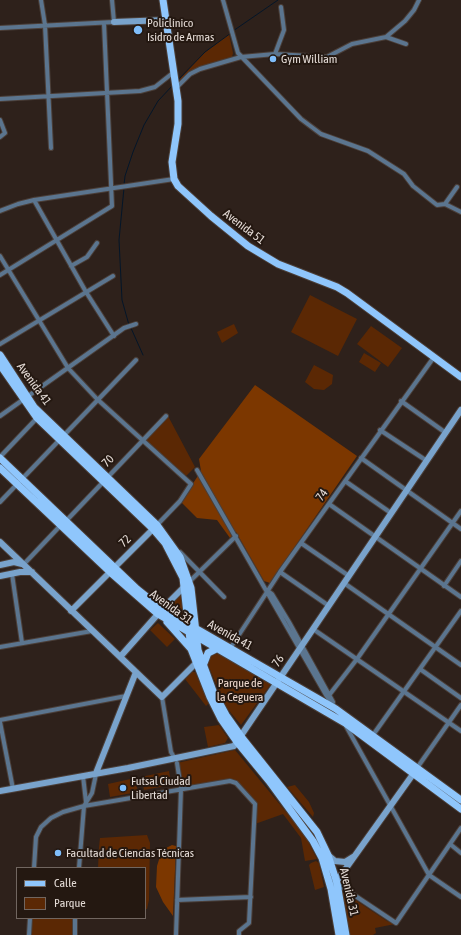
<!DOCTYPE html>
<html>
<head>
<meta charset="utf-8">
<style>
	body { margin:0 }
	#map { position:relative; width:461px; height:935px; overflow:hidden; background:#2e211b; font-family:"Asap Condensed",sans-serif }
	canvas { display:block }
	.legend { position:absolute; left:16px; top:867px; width:130px; height:52px; box-sizing:border-box; background:#241811; border:1px solid #716660; margin:0; padding:5px 7px; list-style:none; font-size:12px; color:#e5dcd7 }
	.legend li { display:flex; align-items:center; gap:8px; height:20px }
	.legend b { width:20px; border:1px solid #716660 }
</style>
</head>
<body>
<div id="map">
<canvas width="461" height="935"></canvas>
<ul class="legend">
<li><b style="height:5px;background:#8fc6fc"></b>Calle</li>
<li><b style="height:11px;background:#5b2804"></b>Parque</li>
</ul>
</div>
<script>
const g = document.querySelector('canvas').getContext('2d');
g.lineJoin = 'round';
function fill(path, color) { g.fillStyle = color; g.fill(path, 'evenodd'); }
const shape = rows => new Path2D(rows.map(r => 'M' + r).join(''));
function stroke(path, color, width, dash) { g.strokeStyle = color; g.lineWidth = width; g.lineCap = dash ? 'butt' : 'round'; g.setLineDash(dash || []); g.stroke(path); }
function label(font, color, halo, rows, align = 'center') {
  g.font = font + ' "Asap Condensed",sans-serif'; g.lineWidth = 4; g.setLineDash([]); g.textBaseline = 'middle'; g.strokeStyle = halo; g.fillStyle = color; for (const [text, x, y, turn = 0] of rows) {
    g.save(); g.translate(x, y); g.rotate((+turn || 0) * Math.PI / 180); g.textAlign = isNaN(turn) ? turn : align; if (halo) g.strokeText(text, 0, 0); g.fillText(text, 0, 0); g.restore();
  }
}
fill(shape([
	[229,34,233,53,232,57,199,67,191,72,181,82,180,78,205,52],
	[310,295,357,319,338,356,291,332],
	[234,324,238,333,222,343,217,332],
	[371,326,402,348,388,367,357,344],
	[364,353,381,363,375,372,359,362],
	[314,365,333,375,332,384,324,390,314,389,305,382],
	[168,416,195,467,186,476,145,441],
	[185,586,188,623,162,609],
	[158,623,175,639,167,647,150,630],
	[213,653,219,654,271,684,241,725,226,707,208,665,208,659],
	[192,672,195,672,209,703,206,706,185,679],
	[219,725,228,738,225,743,208,747,204,727],
	[235,750,305,835,317,859,305,861,301,838,283,814,255,824,255,804,236,783,230,781,181,789,177,763],
	[169,771,171,785,144,790,141,777],
	[135,778,138,792,110,797,108,784],
	[295,785,309,802,314,813,313,817,287,787],
	[147,835,150,843,149,900,147,909,145,909,145,868,98,868,99,847,100,838],
	[316,861,319,863,324,887,315,890,309,865,311,863],
	[342,891,387,921,395,924,375,928,376,933,373,935,349,935],
	[32,919,73,919,72,935,31,935]
]), '#5b2804');
fill(shape([
	[255,385,357,456,270,583,264,581,236,532,230,538,217,520,197,518,181,502,201,471,199,459],
	[172,845,176,846,173,916,163,902,156,887,157,866,162,850]
]), '#7c3700');
stroke(shape([
	[233,31,278,0],
	[178,80,205,52,231,33],
	[124,185,125,176,133,152,144,125,158,101,173,85],
	[124,188,119,240,122,300,129,325],
	[131,328,143,355]
]), '#041629', 1);
const street = shape([
	[41,0,45,25,51,148],
	[223,0,238,53,301,119,321,134,368,151,404,174,413,186,437,205,445,204,461,212],
	[0,28,114,22,112,0],
	[386,37,406,44],
	[275,54,284,30,281,7],
	[176,88,190,74,200,69,241,57,275,54,327,57,352,44,386,37,405,21,414,10,419,0],
	[0,99,140,91,155,87,174,72],
	[0,120,5,133,0,137],
	[34,200,86,292,114,336],
	[445,204,457,187],
	[0,211,18,204,34,200,174,179],
	[0,256,68,368,97,399,191,484,180,501,157,525],
	[71,266,87,257,97,243],
	[0,275,112,206,104,23],
	[0,344,113,276],
	[401,401,446,433],
	[0,416,124,328,136,324],
	[380,430,427,461],
	[0,457,37,418],
	[361,458,461,529],
	[197,470,326,695,334,706],
	[345,481,391,513],
	[0,502,136,360],
	[329,504,461,597],
	[66,521,166,416],
	[301,543,349,576],
	[180,552,224,597],
	[24,564,60,526],
	[280,572,329,606],
	[12,574,22,643],
	[189,582,236,536],
	[344,583,461,665],
	[444,586,461,561],
	[268,591,272,594,289,622,333,702],
	[313,629,461,731],
	[0,647,92,631],
	[231,647,280,572,434,357],
	[420,669,461,698],
	[330,694,357,659,461,511],
	[162,697,171,752,175,759],
	[0,720,126,696],
	[0,722,13,789],
	[346,726,429,875,461,897],
	[373,735,461,611],
	[417,768,461,705],
	[83,776,86,802],
	[450,844,461,853],
	[34,868,36,837,41,827,51,818,63,812,84,806,230,781,236,783,255,804,249,923,239,931,239,935],
	[79,868,84,806,92,793,96,774],
	[327,877,396,923,461,828],
	[177,900,251,897],
	[29,935,30,918],
	[75,935,75,918],
	[176,935,181,789,177,763]
]);
const secondary = shape([
	[114,22,166,20],
	[0,542,162,697,195,664],
	[0,565,14,562,22,564],
	[0,576,20,572,32,572],
	[162,609,185,586],
	[71,611,156,526],
	[120,657,158,614],
	[96,773,136,672],
	[0,791,128,768,234,746,461,410],
	[328,855,335,861,345,862,353,857],
	[334,885,416,770]
]);
const primary = shape([
	[163,0,178,101,178,124,172,162,174,179,178,186,211,216,248,246,278,264,337,287,347,293,461,377],
	[0,355,34,407,157,525,180,557,191,588,198,650,213,691,226,715,243,739,317,832,328,855,337,883,346,935],
	[0,365,37,418,153,529,165,543,183,578,191,649,210,697,221,719,237,742,269,781,313,841,322,858,331,889,339,935],
	[0,458,137,589,162,609,336,709,461,800],
	[0,468,110,572,158,614,345,723,461,809],
	[167,622,191,649],
	[203,666,208,653,218,648]
]);
stroke(street, '#4b3f39', 6);
stroke(secondary, '#4b3f39', 8);
stroke(primary, '#4b3f39', 9);
stroke(street, '#5b758f', 4);
stroke(secondary, '#79a3cc', 6);
stroke(primary, '#8fc6fc', 7);
for (const [x, y, r, color] of [
	[138,30,5,"#7fbdfa"],
	[273,59,4,"#7fbdfa"],
	[123,788,4,"#7fbdfa"],
	[58,853,4,"#7fbdfa"]
]) { const dot = new Path2D(); dot.arc(x, y, r, 0, 2 * Math.PI); g.fillStyle = color; g.fill(dot); stroke(dot, '#241811', 1.5); }
label('12px', '#e5dcd7', '#241811', [
	["Policlínico",147,23],
	["Isidro de Armas",147,37],
	["Gym William",281,59],
	["Futsal Ciudad",131,781],
	["Libertad",131,795],
	["Facultad de Ciencias Técnicas",66,853]
], 'left');
label('12px', '#e5dcd7', '#241811', [
	["Avenida 51",244,227,37],
	["Avenida 41",34,384,54],
	["70",108,461,-46],
	["74",322,495,-55],
	["72",125,541,-45],
	["Avenida 31",171,607,36],
	["Avenida 41",230,635,29],
	["76",278,661,-56],
	["Avenida 31",349,892,77]
]);
label('12px', '#f0dacf', '#241811', [
	["Parque de",240,683],
	["la Ceguera",240,697]
]);
</script>
</body>
</html>
